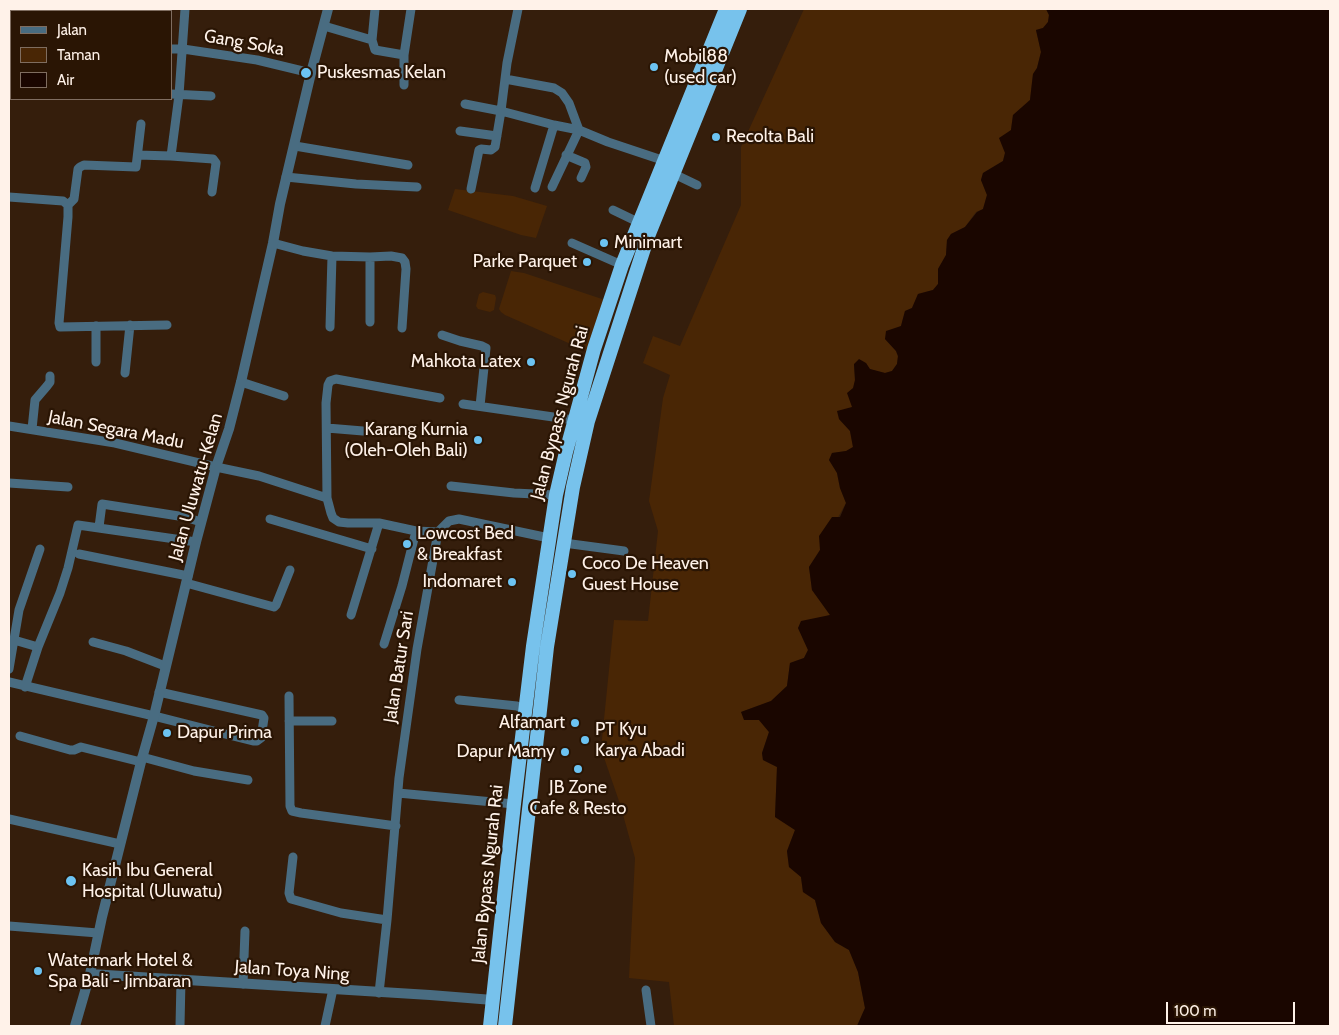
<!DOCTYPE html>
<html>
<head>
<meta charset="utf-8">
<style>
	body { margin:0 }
	#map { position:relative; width:1339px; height:1035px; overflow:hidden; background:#351e0c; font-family:Cabin,sans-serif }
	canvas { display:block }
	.frame { position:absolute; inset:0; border:10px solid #fff2e9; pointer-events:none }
	.legend { position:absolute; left:10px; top:10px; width:162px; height:90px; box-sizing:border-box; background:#2a1504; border:1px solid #7f6d60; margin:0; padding:6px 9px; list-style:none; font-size:15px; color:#fff2e9 }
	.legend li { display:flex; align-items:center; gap:10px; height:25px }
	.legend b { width:25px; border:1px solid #7f6d60 }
	.scale { position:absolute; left:1166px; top:1002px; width:129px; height:22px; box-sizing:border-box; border:2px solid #fff2e9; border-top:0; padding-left:6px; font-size:15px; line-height:18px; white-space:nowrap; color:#fff2e9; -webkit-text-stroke:4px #2a1504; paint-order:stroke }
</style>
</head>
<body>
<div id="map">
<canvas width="1339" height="1035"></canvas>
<div class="frame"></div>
<ul class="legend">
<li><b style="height:6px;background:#496c81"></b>Jalan</li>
<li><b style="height:14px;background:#492605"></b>Taman</li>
<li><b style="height:14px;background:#1a0600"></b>Air</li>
</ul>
<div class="scale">100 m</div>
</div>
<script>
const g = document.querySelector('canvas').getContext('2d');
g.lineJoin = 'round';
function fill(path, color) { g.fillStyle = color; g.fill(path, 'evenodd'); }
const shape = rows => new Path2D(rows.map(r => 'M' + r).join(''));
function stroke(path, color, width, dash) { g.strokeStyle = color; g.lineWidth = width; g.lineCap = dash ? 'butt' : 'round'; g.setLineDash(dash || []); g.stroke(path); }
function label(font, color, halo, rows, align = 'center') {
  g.font = font + ' Cabin,sans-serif'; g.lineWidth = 4.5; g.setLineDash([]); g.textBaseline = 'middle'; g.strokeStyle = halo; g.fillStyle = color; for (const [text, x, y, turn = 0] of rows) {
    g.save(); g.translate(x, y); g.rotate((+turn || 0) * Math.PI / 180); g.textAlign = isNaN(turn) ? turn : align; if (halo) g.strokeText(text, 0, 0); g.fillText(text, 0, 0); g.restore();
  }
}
fill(shape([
	[804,9,1046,9,1049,15,1048,22,1043,28,1036,30,1041,52,1037,68,1033,74,1030,100,1013,115,1011,130,1003,161,983,173,981,180,987,195,983,209,976,212,965,227,951,234,947,240,946,255,938,269,938,284,933,290,918,294,912,308,905,311,901,326,885,339,896,351,898,357,897,364,892,371,885,373,869,369,866,363,854,364,855,380,852,407,839,419,850,431,853,447,847,451,832,453,829,460,837,473,840,488,846,503,820,550,809,567,812,590,830,615,798,628,808,650,804,658,790,663,787,686,771,701,741,712,759,720,769,732,762,753,763,760,777,767,775,817,795,830,787,851,789,867,801,877,803,892,815,900,821,923,835,942,849,950,858,972,865,1008,857,1026,674,1026,669,982,629,978,635,858,620,804,601,749,614,620,648,621,658,531,649,501,663,398,670,375,643,363,653,336,680,346,741,205,741,147],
	[455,189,513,196,547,206,536,238,521,235,448,210],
	[511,271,524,273,605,300,591,353,505,315,501,312,499,309],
	[483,292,495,295,496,298,494,310,490,312,478,309,476,306,479,294]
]), '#492605');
fill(shape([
	[1046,9,1330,9,1330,1026,857,1026,865,1008,858,972,849,950,835,942,821,923,815,900,803,892,801,877,789,867,787,851,795,830,775,817,777,767,763,760,762,753,769,732,759,720,744,720,741,712,771,701,787,686,790,663,804,658,808,650,798,628,801,621,830,615,812,590,809,567,820,550,819,536,832,517,840,517,846,503,840,488,837,473,829,460,832,453,846,451,853,447,850,431,839,419,837,411,852,407,847,393,853,388,855,380,854,364,859,359,866,363,870,369,885,373,892,371,897,364,898,356,896,351,885,339,886,331,901,326,905,311,912,308,918,294,933,290,938,284,938,269,946,255,947,240,951,234,965,227,977,212,983,209,987,195,981,180,983,173,1003,161,1005,153,999,138,1011,130,1013,115,1030,100,1033,74,1037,68,1041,52,1036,30,1043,28,1048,22,1049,15]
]), '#1a0600');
stroke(shape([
	[375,9,372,40,375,50,404,55,404,85],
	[9,11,11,12],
	[75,11,75,9],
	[123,11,123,9],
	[324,26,372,40],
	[9,42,11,42],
	[171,49,183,49,257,60,311,73],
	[404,55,411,9],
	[505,79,554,88,562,93,569,103,579,130,552,187],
	[171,94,211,96],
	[465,104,501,111,554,125,579,130,608,142,665,161],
	[460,131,497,136],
	[295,146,408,165],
	[138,155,171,156,213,159,216,163,212,192],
	[566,155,585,163,586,167,581,178],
	[171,156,179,95,185,9],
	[674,174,697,185],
	[286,177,356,184,417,187],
	[535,188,554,125],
	[471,189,479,150,481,149,491,150,495,147,501,111,507,63,518,9],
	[9,197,63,201,68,205,68,217,59,323,60,327,167,325],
	[68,205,74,199,78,169,80,167,84,165,136,167,141,124],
	[613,210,640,223],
	[273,243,303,251,332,256,370,257,391,256,402,258,405,262,406,269,402,328],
	[572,243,622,265],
	[370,322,370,257],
	[330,327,332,256],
	[442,335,460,341,482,346,486,348,480,406],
	[96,362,96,326],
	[125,373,130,325],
	[241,382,284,396],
	[463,404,574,420],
	[9,426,115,443,216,467,259,476,327,498],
	[327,428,363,431],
	[32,429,35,400,47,386,50,382,50,376],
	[9,483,68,487],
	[451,486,514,493,556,495],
	[270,519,372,549],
	[99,527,102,504,185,517,201,522],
	[438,532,416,531,379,523,348,523,339,522,333,518,331,513,327,498,326,403,328,385,330,381,336,379,440,398],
	[564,543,624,551],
	[79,554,188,576],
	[186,583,274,607,276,605,290,570],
	[351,615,379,523],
	[14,640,38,647],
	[93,642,126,651,165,666],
	[384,644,402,586,416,531],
	[9,669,19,610,40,549],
	[9,682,154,716,253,741,257,741,261,738,264,718,262,715,159,692],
	[25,687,38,647,60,593,68,568,78,525,196,542],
	[289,696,290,806,292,811,301,813,396,826],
	[459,700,517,706,525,710],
	[289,721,332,721],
	[20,736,70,750,74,750,81,747,141,762],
	[142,757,194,771,248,780],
	[398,793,514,804],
	[9,819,120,844],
	[293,857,289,893,291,899,341,913,387,920],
	[9,926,98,933],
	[243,984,245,931],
	[646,990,651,1026],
	[379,993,387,920,399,778,417,649,438,532,449,521,459,519,549,538],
	[180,1026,181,980],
	[325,1026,333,989]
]), '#496c81', 9);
stroke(shape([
	[90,974,430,995,493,1000],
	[75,1026,90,974,102,917,141,762,154,716,196,542,216,467,229,429,241,382,273,243,280,204,311,73,328,9]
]), '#496c81', 10);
stroke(shape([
	[490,1026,514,804,533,646,556,495,566,452,594,349,622,265,726,9],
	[505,1026,547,647,573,487,588,421,648,236,740,9]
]), '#77c2ec', 14);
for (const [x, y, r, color] of [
	[654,67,5,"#6cc3f2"],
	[306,73,6,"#6cc3f2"],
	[716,137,5,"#6cc3f2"],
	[604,243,5,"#6cc3f2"],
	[587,262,5,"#6cc3f2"],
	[531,362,5,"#6cc3f2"],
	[478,440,5,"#6cc3f2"],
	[407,544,5,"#6cc3f2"],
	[572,574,5,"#6cc3f2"],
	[512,582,5,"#6cc3f2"],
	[575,723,5,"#6cc3f2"],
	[167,733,5,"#6cc3f2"],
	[585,740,5,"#6cc3f2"],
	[565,752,5,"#6cc3f2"],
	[578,769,5,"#6cc3f2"],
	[71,881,6,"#6cc3f2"],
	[38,971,5,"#6cc3f2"]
]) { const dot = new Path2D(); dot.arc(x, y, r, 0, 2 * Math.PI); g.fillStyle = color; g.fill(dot); stroke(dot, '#2a1504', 2); }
label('18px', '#fff2e9', '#2a1504', [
	["Gang Soka",244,43,10],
	["Jalan Bypass Ngurah Rai",560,413,-75],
	["Jalan Segara Madu",116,430,11],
	["Jalan Uluwatu-Kelan",196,487,-74],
	["Jalan Batur Sari",399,667,-81],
	["Jalan Bypass Ngurah Rai",488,874,-84],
	["Jalan Toya Ning",292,971,4]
]);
label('18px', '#fff2e9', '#2a1504', [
	["Mobil88",664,57],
	["(used car)",664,78],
	["Puskesmas Kelan",317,73],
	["Recolta Bali",726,137],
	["Minimart",614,243],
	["Parke Parquet",577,262,"right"],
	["Mahkota Latex",521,362,"right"],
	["Karang Kurnia",468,430,"right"],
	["(Oleh-Oleh Bali)",468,451,"right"],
	["Lowcost Bed",417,534],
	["& Breakfast",417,555],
	["Coco De Heaven",582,564],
	["Guest House",582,585],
	["Indomaret",502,582,"right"],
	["Alfamart",565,723,"right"],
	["PT Kyu",595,730],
	["Karya Abadi",595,751],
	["Dapur Prima",177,733],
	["Dapur Mamy",555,752,"right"],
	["JB Zone",578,788,"center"],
	["Cafe & Resto",578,809,"center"],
	["Kasih Ibu General",82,871],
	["Hospital (Uluwatu)",82,892],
	["Watermark Hotel &",48,961],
	["Spa Bali - Jimbaran",48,982]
], 'left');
</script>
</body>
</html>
